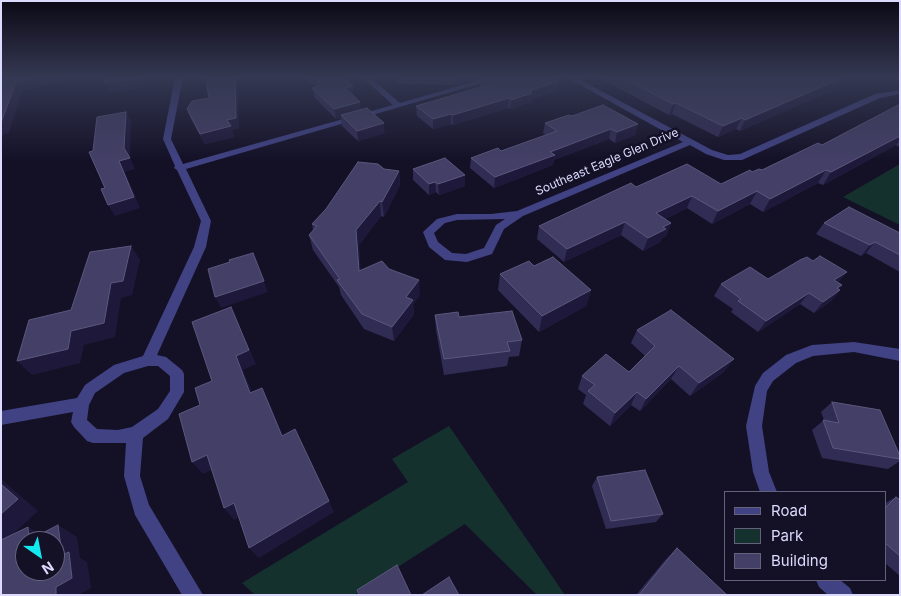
<!DOCTYPE html>
<html>
<head>
<meta charset="utf-8">
<style>
	body { margin:0 }
	#map { position:relative; width:901px; height:596px; overflow:hidden; background:#141127; font-family:Inter,sans-serif }
	canvas { display:block }
	.frame { position:absolute; inset:0; border:2px solid #dcdafd; pointer-events:none }
	.legend { position:absolute; left:724px; top:491px; width:162px; height:90px; box-sizing:border-box; background:#141127; border:1px solid #64617d; margin:0; padding:6px 9px; list-style:none; font-size:15px; color:#dcdafd }
	.legend li { display:flex; align-items:center; gap:10px; height:25px }
	.legend b { width:25px; border:1px solid #64617d }
	.north { position:absolute; left:15px; top:531px; width:50px; height:50px; box-sizing:border-box; background:#141127; border:1px solid #64617d; border-radius:50%; rotate:147deg; font-size:14px; font-weight:700; line-height:20px; text-align:center; color:#dcdafd }
	.north::after { content:''; display:block; margin:auto; width:18px; height:22px; background:#13e8f0; clip-path:polygon(50% 0,100% 100%,50% 72%,0 100%) }
</style>
</head>
<body>
<div id="map">
<canvas width="901" height="596"></canvas>
<div class="frame"></div>
<ul class="legend">
<li><b style="height:6px;background:#404283"></b>Road</li>
<li><b style="height:14px;background:#15312e"></b>Park</li>
<li><b style="height:14px;background:#433f66"></b>Building</li>
</ul>
<div class="north">N</div>
</div>
<script>
const g = document.querySelector('canvas').getContext('2d');
g.lineJoin = 'round';
function fill(path, color) { g.fillStyle = color; g.fill(path, 'evenodd'); }
const shape = rows => new Path2D(rows.map(r => 'M' + r).join(''));
function stroke(path, color, width, dash) { g.strokeStyle = color; g.lineWidth = width; g.lineCap = dash ? 'butt' : 'round'; g.setLineDash(dash || []); g.stroke(path); }
function label(font, color, halo, rows, align = 'center') {
  g.font = font + ' Inter,sans-serif'; g.lineWidth = 5; g.setLineDash([]); g.textBaseline = 'middle'; g.strokeStyle = halo; g.fillStyle = color; for (const [text, x, y, turn = 0] of rows) {
    g.save(); g.translate(x, y); g.rotate((+turn || 0) * Math.PI / 180); g.textAlign = isNaN(turn) ? turn : align; if (halo) g.strokeText(text, 0, 0); g.fillText(text, 0, 0); g.restore();
  }
}
fill(shape([
	[900,164,900,225,843,197],
	[449,426,565,595,537,595,465,524,354,595,255,595,242,583,408,482,392,459]
]), '#15312e');
fill(shape([
	[175,77,183,77,171,139,183,164,393,105,362,77,370,77,400,103,490,77,503,77,186,169,211,221,206,247,157,355,166,357,182,370,184,374,184,392,168,419,143,438,140,476,149,505,203,595,182,595,135,515,124,476,126,443,93,443,87,441,74,427,71,422,73,412,1,425,1,411,77,398,85,385,114,365,143,356,194,247,201,221,177,170,174,168,175,166,163,139,175,77],
	[148,366,158,366,170,376,170,391,158,409,132,427,118,430,97,429,87,420,89,405,95,393,124,373,148,366],
	[566,77,575,77,712,150,728,155,740,154,875,94,900,90,900,94,880,98,742,160,724,160,706,154,690,145,523,216,504,229,492,254,467,262,445,260,429,247,423,232,437,219,457,214,491,214,517,211,683,142,566,77],
	[505,219,496,225,484,248,466,254,452,253,438,242,434,233,445,223,457,220,505,219],
	[854,342,900,349,900,361,854,352,813,356,796,363,773,381,767,391,762,426,769,472,777,492,760,492,753,472,746,426,755,386,763,373,786,355,812,345,854,342],
	[816,580,840,580,850,588,853,595,828,595,819,587,816,580]
]), '#404283');
fill(shape([
	[305,77,343,77,361,110,385,133,358,141,342,126,341,118,336,119,314,97,312,88,315,87],
	[395,77,552,77,558,91,532,99,531,102,510,109,508,108,453,125,451,124,433,129,417,116,416,106,487,86,480,86,481,78,455,85,397,84,397,79],
	[597,77,844,77,838,88,740,131,736,129,718,137,672,114,669,115],
	[900,104,900,147,896,145,823,185,818,183,763,212,750,204,712,224,687,208,665,219,671,223,666,236,662,238,660,242,643,251,621,235,564,262,537,239,539,226,636,187,721,184,752,172,762,170,822,145],
	[187,109,239,128,232,130,234,137,205,144,191,119],
	[572,116,638,124,635,135,615,143,609,139,554,160,553,165,494,188,470,168,471,158,501,151,546,135,543,133,545,123],
	[413,169,465,175,465,186,439,195,436,192,429,195,413,180],
	[399,171,400,185,384,217,381,216,359,245,360,270,389,269,420,295,413,304,414,314,394,341,364,329,341,295,339,287,313,250,309,235,313,230,312,224],
	[824,223,900,233,900,272,866,253,861,256,816,234],
	[534,266,591,290,586,306,539,332,498,290,500,274],
	[838,283,842,285,838,289,840,290,831,301,814,313,800,304,758,332,731,312,733,309,714,296,721,284],
	[435,315,459,317,522,340,519,356,509,357,507,366,444,375,436,330],
	[637,330,724,372,690,396,671,379,640,411,631,405,610,426,583,404,586,395,578,389,582,376,629,372,645,356,631,343],
	[832,402,900,456,900,461,888,469,822,458,812,430,824,420,821,412],
	[597,477,663,514,656,522,606,529,592,486],
	[896,497,900,500,900,576,885,563,885,503],
	[677,548,727,595,636,595,666,559]
]), '#312c54');
fill(shape([
	[36,77,73,77,62,80,63,82,22,91,9,133,4,134,1,139,1,123,16,82],
	[141,77,146,77,145,88,109,93,104,83],
	[235,77,238,77,239,128,232,130,234,137,205,144,200,134,227,120],
	[455,77,481,77,455,85],
	[844,77,838,88,740,131,745,120],
	[559,81,558,91,532,99,531,102,510,109,511,100,529,91],
	[353,86,354,96,345,88],
	[509,98,508,108,453,125,453,115],
	[360,102,362,112,341,115,341,118,336,119,334,109],
	[676,103,672,114,669,115,673,104],
	[126,112,131,122,130,158,135,169,125,172,140,208,115,216,108,205,119,161,124,148],
	[451,114,451,124,433,129,433,119],
	[742,118,736,129,718,137,723,126],
	[384,123,385,133,358,141,357,131],
	[638,124,635,135,615,143,617,132],
	[611,129,609,139,554,160,553,165,494,188,495,177,550,152],
	[900,136,900,140,896,145,823,185,831,172],
	[826,170,818,183,763,212,770,199],
	[399,171,400,185,384,217,382,202],
	[465,175,465,186,439,195,438,184],
	[435,182,436,192,429,195,429,184],
	[757,191,750,204,712,224,718,211],
	[692,196,687,208,651,226,656,213],
	[380,201,381,216,359,245,362,286,359,271,356,230],
	[625,222,621,235,564,262,567,249],
	[671,223,666,236,662,238,660,242,643,251,648,238,663,227],
	[875,242,866,253,861,256,870,245],
	[131,246,140,260,132,295,121,298,115,337,84,345,80,363,32,375,17,361,71,331,111,283],
	[253,253,268,292,221,308,215,297],
	[847,272,838,283,834,280],
	[419,280,420,295,413,304,414,314,394,341,392,327,406,297],
	[842,285,835,293,840,290,831,301,814,313,823,302,837,288],
	[591,290,586,306,539,332,542,316],
	[809,293,800,304,758,332,766,321],
	[231,307,256,364,243,370,258,407,250,393,236,356],
	[734,359,724,372,690,396,699,383],
	[679,366,671,379,640,411,646,399],
	[262,388,269,402,288,449,282,436],
	[637,392,631,405,610,426,615,413],
	[207,455,217,467,203,474,192,462],
	[1,479,38,511,1,545],
	[329,501,334,512,259,558,249,548],
	[234,503,243,515,234,520,224,508],
	[58,525,77,537,80,558,87,562,91,588,78,595,56,595,56,587,62,555],
	[28,527,48,539,29,540]
]), '#1e193a');
const building = shape([
	[1,77,36,77,16,82,1,123,1,77],
	[105,77,141,77,141,78,104,83,105,77],
	[205,77,235,77,236,118,227,120,231,126,200,134,187,109,192,101,209,98,205,77],
	[313,77,343,77,353,86,345,88,360,102,334,109,312,88,321,85,313,77],
	[515,77,552,77,559,81,529,91,532,93,511,100,509,98,453,115,451,114,433,119,416,106,515,77],
	[620,77,844,77,745,120,742,118,723,126,676,103,673,104,620,77],
	[900,104,900,136,831,172,826,170,770,199,757,191,718,211,692,196,656,213,671,223,663,227,666,229,648,238,625,222,567,249,539,226,631,183,636,187,687,164,721,184,750,170,752,172,759,169,762,170,818,143,822,145,900,104],
	[603,105,638,124,617,132,611,129,550,152,555,155,495,177,471,158,498,148,501,151,557,131,545,123,569,115,572,116,603,105],
	[367,108,384,123,357,131,341,115,367,108],
	[126,112,124,148,130,158,119,161,134,197,108,205,101,189,105,188,89,152,93,151,97,117,126,112],
	[445,158,465,175,438,184,435,182,429,184,413,169,445,158],
	[358,162,378,164,384,169,399,171,382,202,380,201,356,230,359,271,382,261,389,269,419,280,406,297,413,300,392,327,362,314,337,280,340,279,309,235,317,226,312,224,326,209,358,162],
	[849,207,900,233,900,255,875,242,870,245,824,223,849,207],
	[131,246,123,281,111,283,104,323,71,331,68,349,17,361,29,320,71,310,90,252,131,246],
	[253,253,264,281,215,297,208,269,230,262,229,260,253,253],
	[820,256,847,272,834,280,842,285,837,288,840,290,823,302,809,293,766,321,738,301,741,299,721,284,750,267,768,279,800,260,807,257,813,261,820,256],
	[553,257,591,290,542,316,500,274,529,261,534,266,553,257],
	[231,307,249,350,236,356,250,393,262,388,282,436,295,429,329,501,249,548,234,503,224,508,207,455,192,462,179,414,200,405,195,388,212,381,192,322,231,307],
	[671,310,734,359,699,383,679,366,646,399,637,392,615,413,588,391,595,385,582,376,606,354,629,372,655,346,637,330,671,310],
	[512,311,522,340,507,342,510,351,444,359,435,315,458,312,459,317,512,311],
	[832,402,880,410,900,456,900,459,833,448,823,420,839,423,832,402],
	[645,470,663,514,611,521,597,477,645,470],
	[1,484,18,499,1,514,1,484],
	[896,497,900,500,900,556,885,543,885,508,896,497],
	[58,525,62,555,69,552,72,578,56,587,56,595,1,595,1,540,28,527,29,540,58,525],
	[25,541,55,541,55,571,25,571,25,541],
	[677,548,727,595,639,595,677,548],
	[397,565,411,595,359,595,357,590,397,565],
	[449,577,459,595,422,595,449,577]
]);
fill(building, '#433f66');
stroke(building, '#5b577e', 1);
const sky = g.createLinearGradient(0, 0, 0, 161);
sky.addColorStop(0, '#0b0915');
sky.addColorStop(0.48, '#343852');
sky.addColorStop(1, '#34385200');
g.fillStyle = sky;
g.fillRect(0, 0, 901, 161);
label('12px', '#dcdafd', '#141127', [
	["Southeast Eagle Glen Drive",607,162,-23]
]);
</script>
</body>
</html>
